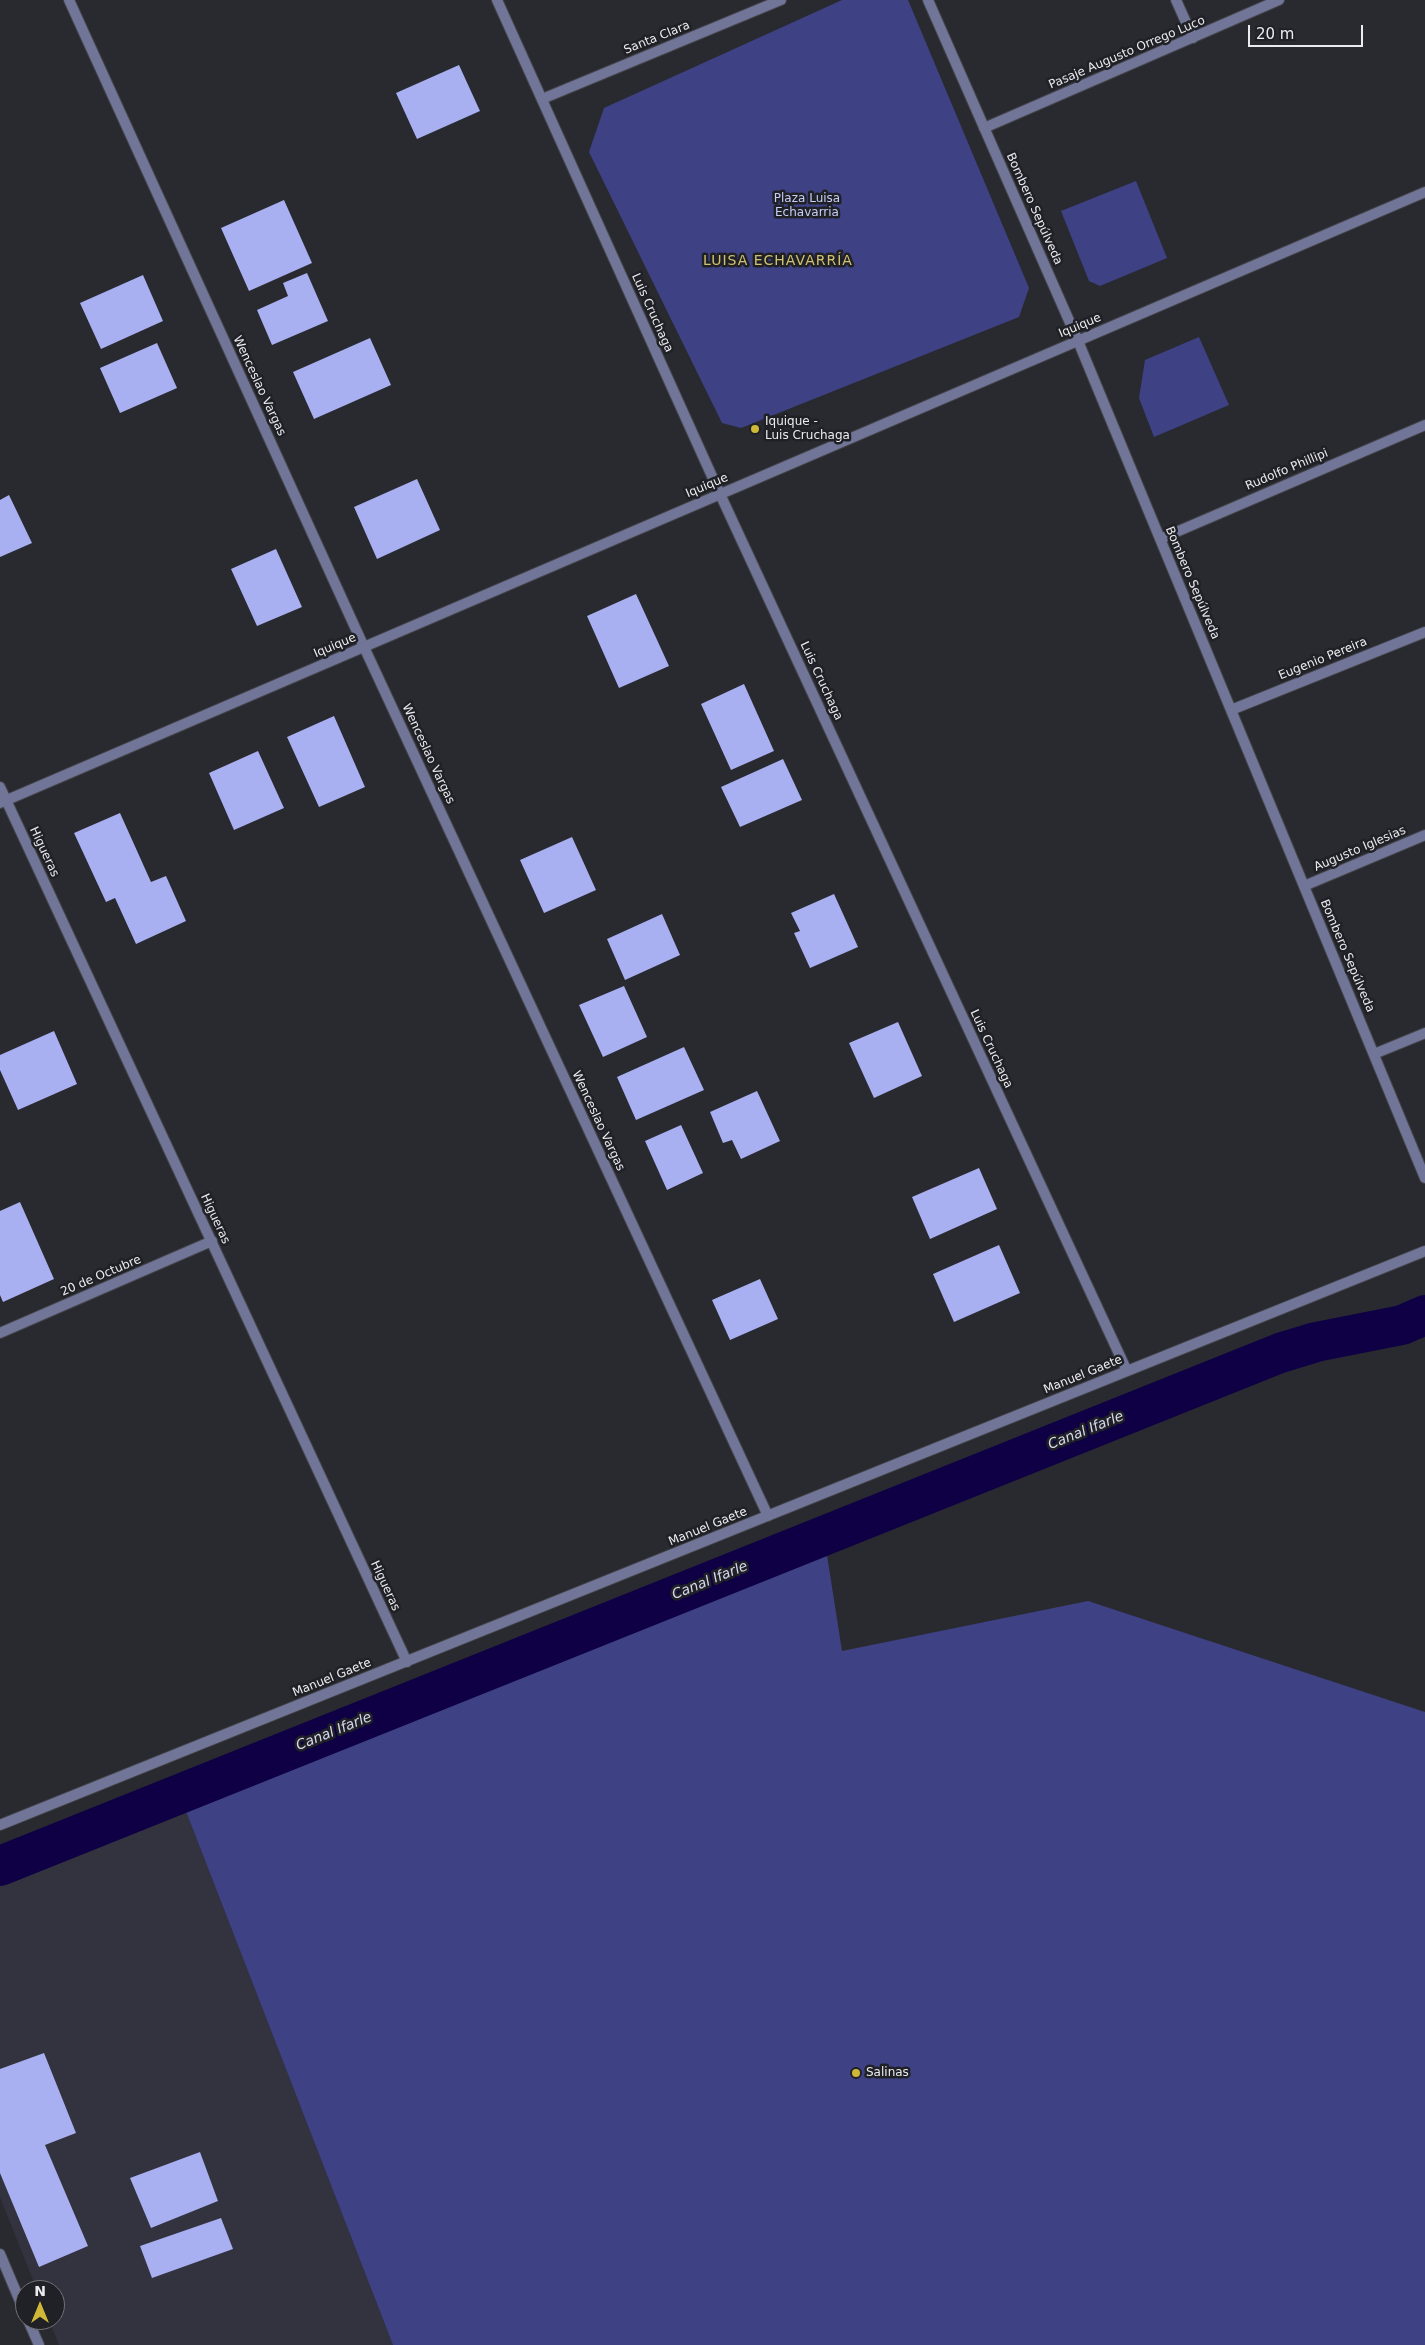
<!DOCTYPE html>
<html>
<head>
<meta charset="utf-8">
<style>
	body { margin:0 }
	#map { position:relative; width:1425px; height:2345px; overflow:hidden; background:#292a30; font-family:"DejaVu Sans",sans-serif }
	canvas { display:block }
	.north { position:absolute; left:15px; top:2280px; width:50px; height:50px; box-sizing:border-box; background:#202126; border:1px solid #717276; border-radius:50%; rotate:0deg; font-size:14px; font-weight:700; line-height:20px; text-align:center; color:#ebebef }
	.north::after { content:''; display:block; margin:auto; width:18px; height:22px; background:#cfb837; clip-path:polygon(50% 0,100% 100%,50% 72%,0 100%) }
	.scale { position:absolute; left:1248px; top:25px; width:115px; height:22px; box-sizing:border-box; border:2px solid #ebebef; border-top:0; padding-left:6px; font-size:15px; line-height:18px; white-space:nowrap; color:#ebebef; -webkit-text-stroke:4px #202126; paint-order:stroke }
</style>
</head>
<body>
<div id="map">
<canvas width="1425" height="2345"></canvas>
<div class="north">N</div>
<div class="scale">20 m</div>
</div>
<script>
const g = document.querySelector('canvas').getContext('2d');
g.lineJoin = 'round';
function fill(path, color) { g.fillStyle = color; g.fill(path, 'evenodd'); }
const shape = rows => new Path2D(rows.map(r => 'M' + r).join(''));
function stroke(path, color, width, dash) { g.strokeStyle = color; g.lineWidth = width; g.lineCap = dash ? 'butt' : 'round'; g.setLineDash(dash || []); g.stroke(path); }
function label(font, color, halo, rows, align = 'center') {
  g.font = font + ' "DejaVu Sans",sans-serif'; g.lineWidth = 5; g.setLineDash([]); g.textBaseline = 'middle'; g.strokeStyle = halo; g.fillStyle = color; for (const [text, x, y, turn = 0] of rows) {
    g.save(); g.translate(x, y); g.rotate((+turn || 0) * Math.PI / 180); g.textAlign = isNaN(turn) ? turn : align; if (halo) g.strokeText(text, 0, 0); g.fillText(text, 0, 0); g.restore();
  }
}
fill(shape([
	[182,1801,393,2345,59,2345,49,2320,55,2320,55,2290,37,2290,0,2197,0,1871]
]), '#32333f');
fill(shape([
	[842,0,908,0,1029,288,1019,317,741,428,722,423,589,152,604,108],
	[1136,181,1167,258,1100,286,1089,281,1061,211],
	[1199,337,1229,405,1154,437,1139,398,1145,360],
	[824,1536,842,1651,1088,1601,1425,1712,1425,2345,393,2345,182,1801]
]), '#3e4184');
fill(shape([
	[1425,1300,1425,1328,1406,1335,1397,1312]
]), '#0f0045');
stroke(shape([
	[0,1866,1280,1353,1316,1342,1402,1325,1425,1315]
]), '#0f0045', 40);
fill(shape([
	[459,65,480,111,417,139,396,93],
	[284,200,312,263,249,291,221,228],
	[307,273,328,321,272,345,257,310,288,296,283,283],
	[143,275,163,321,101,349,80,303],
	[370,338,391,385,314,419,293,372],
	[157,343,177,388,120,413,100,368],
	[417,479,440,530,377,559,354,507],
	[9,495,32,543,0,557,0,500],
	[276,549,302,607,257,626,231,569],
	[636,594,669,666,619,688,587,616],
	[744,684,774,751,731,770,701,704],
	[334,716,365,787,319,807,287,737],
	[258,751,284,808,234,830,209,773],
	[783,759,802,800,740,827,721,787],
	[120,813,151,882,166,876,186,921,136,944,115,898,106,902,74,833],
	[572,837,596,890,544,913,520,860],
	[834,894,858,947,810,968,794,933,800,931,791,913],
	[662,914,680,955,625,980,607,939],
	[624,986,647,1037,603,1057,579,1005],
	[898,1022,922,1076,874,1098,849,1043],
	[54,1031,77,1084,18,1110,0,1070,0,1055],
	[684,1047,704,1090,636,1120,617,1077],
	[757,1091,780,1141,741,1159,732,1140,723,1143,710,1112],
	[681,1125,703,1173,667,1190,645,1141],
	[979,1168,997,1209,930,1239,912,1197],
	[20,1202,54,1279,3,1302,0,1295,0,1211],
	[999,1245,1020,1293,954,1322,933,1274],
	[760,1279,778,1319,730,1340,712,1300],
	[44,2053,76,2133,45,2145,88,2246,39,2267,0,2173,0,2069],
	[200,2152,218,2201,151,2228,130,2178],
	[221,2218,233,2249,152,2278,140,2246]
]), '#a8b0f1');
const minor = shape([
	[69,0,364,647,768,1516],
	[497,0,720,494,1127,1371],
	[928,0,1078,341,1425,1178],
	[1176,0,1193,38],
	[542,99,781,0],
	[984,128,1279,0],
	[1160,539,1425,425],
	[1231,710,1425,632],
	[0,787,407,1662],
	[1304,886,1425,835],
	[1374,1054,1425,1033],
	[0,1333,212,1241],
	[0,1825,1425,1251],
	[0,2254,25,2313],
	[28,2320,39,2345]
]);
const tertiary = shape([
	[0,803,1425,192]
]);
stroke(minor, '#44454b', 12);
stroke(tertiary, '#44454b', 12);
stroke(minor, '#717597', 10);
stroke(tertiary, '#717597', 10);
for (const [x, y, r, color] of [
	[755,429,5,"#cfb837"],
	[856,2073,5,"#cfb837"]
]) { const dot = new Path2D(); dot.arc(x, y, r, 0, 2 * Math.PI); g.fillStyle = color; g.fill(dot); stroke(dot, '#202126', 2); }
label('12px', '#ebebef', '#202126', [
	["Santa Clara",657,38,-22],
	["Pasaje Augusto Orrego Luco",1127,53,-23],
	["Bombero Sepúlveda",1034,209,66],
	["Luis Cruchaga",652,313,66],
	["Iquique",1080,326,-23],
	["Wenceslao Vargas",259,386,65],
	["Rudolfo Phillipi",1287,470,-23],
	["Iquique",707,486,-23],
	["Bombero Sepúlveda",1192,583,67],
	["Iquique",335,646,-23],
	["Eugenio Pereira",1323,659,-22],
	["Luis Cruchaga",821,681,65],
	["Wenceslao Vargas",428,754,65],
	["Augusto Iglesias",1360,849,-23],
	["Higueras",44,852,65],
	["Bombero Sepúlveda",1347,956,67],
	["Luis Cruchaga",991,1049,65],
	["Wenceslao Vargas",598,1121,65],
	["Higueras",215,1219,65],
	["20 de Octubre",101,1276,-23],
	["Manuel Gaete",1083,1375,-22],
	["Manuel Gaete",708,1527,-22],
	["Higueras",385,1586,65],
	["Manuel Gaete",332,1678,-22]
]);
label('12px', '#c7cef8', '#202126', [
	["Plaza Luisa",807,199],
	["Echavarria",807,213]
]);
label('12px', '#ebebef', '#202126', [
	["Iquique -",765,422],
	["Luis Cruchaga",765,436],
	["Salinas",866,2073]
], 'left');
g.letterSpacing = '1px';
label('14px', '#d0c173', '#202126', [
	["LUISA ECHAVARRÍA",778,261]
]);
g.letterSpacing = '0px';
label('italic 14px', '#d7daef', '#202126', [
	["Canal Ifarle",1086,1431,-22],
	["Canal Ifarle",710,1581,-22],
	["Canal Ifarle",334,1732,-22]
]);
</script>
</body>
</html>
